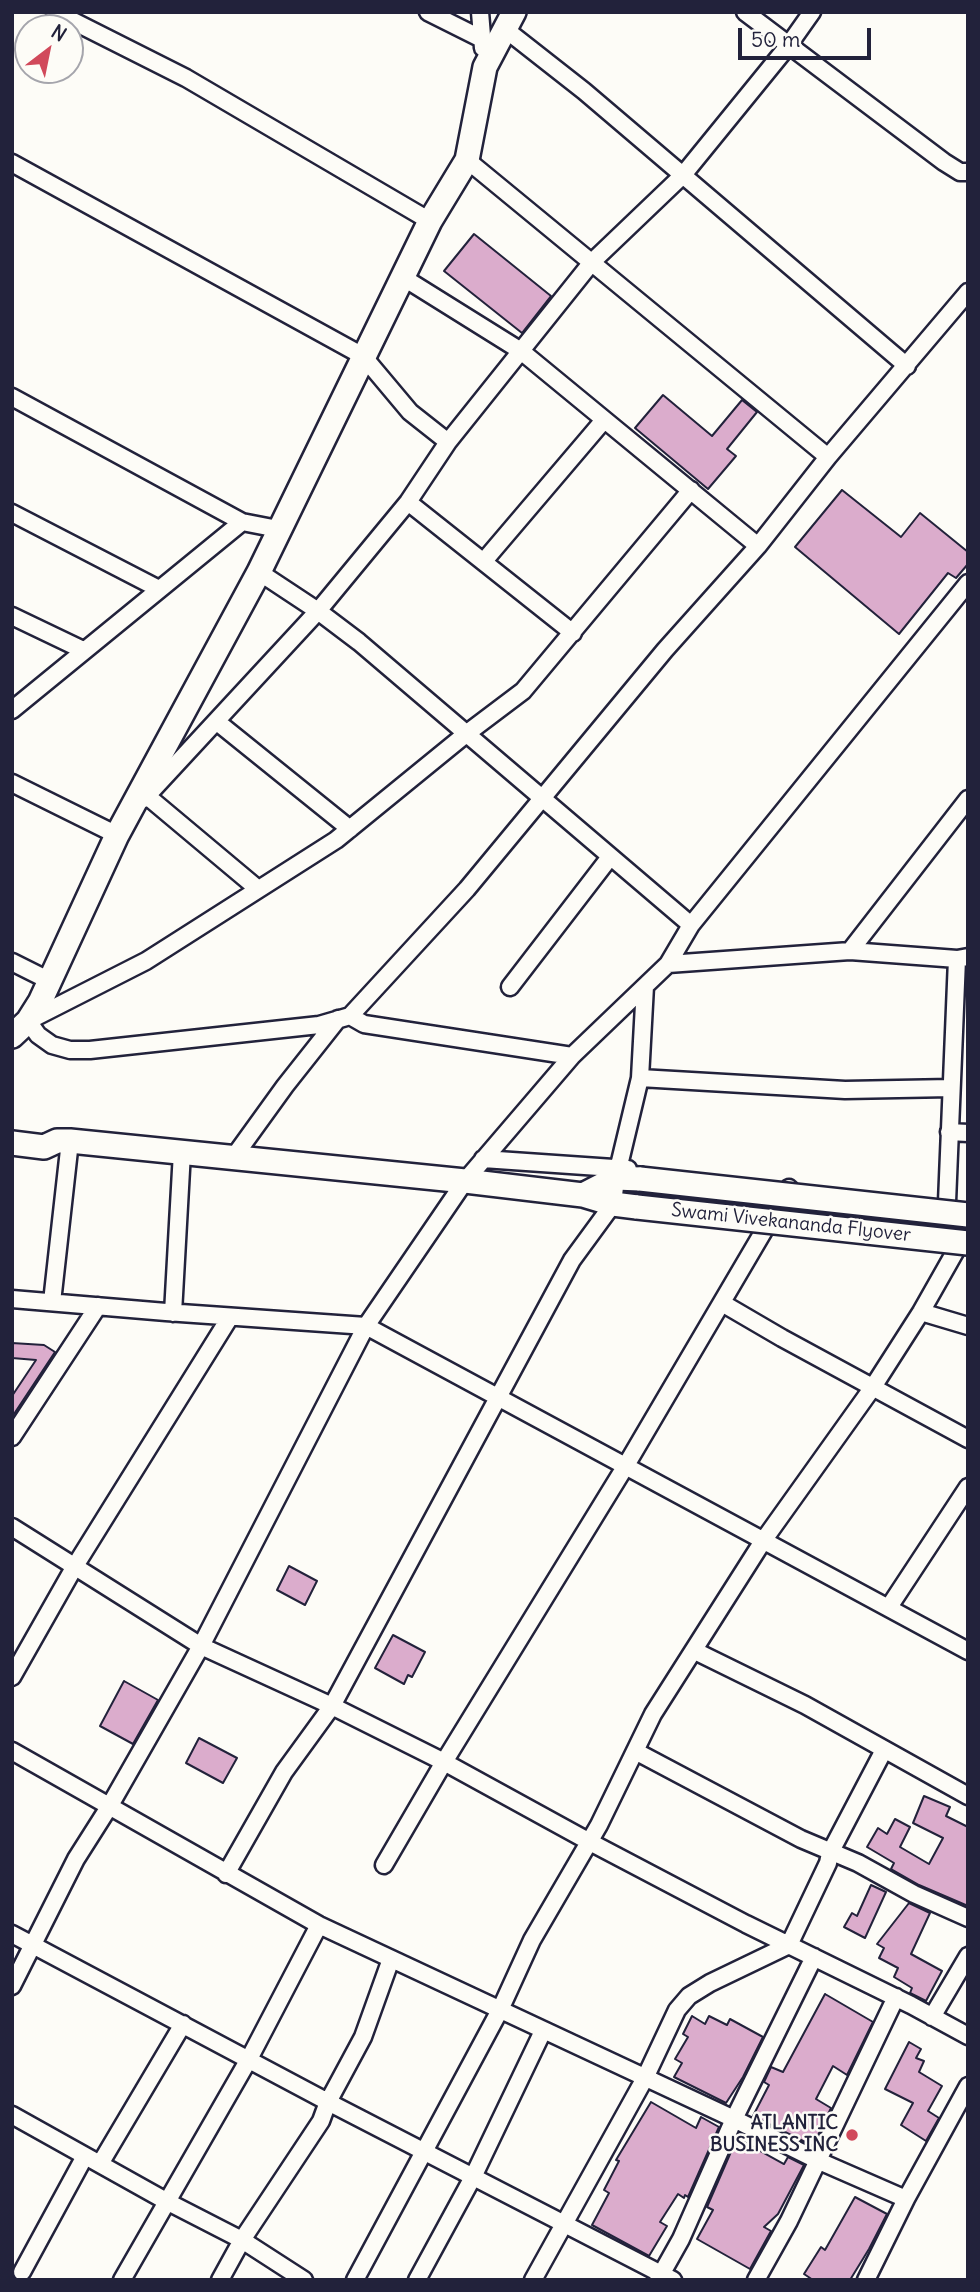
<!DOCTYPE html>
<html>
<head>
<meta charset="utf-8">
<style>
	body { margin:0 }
	#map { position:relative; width:980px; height:2292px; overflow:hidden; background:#fdfcf7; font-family:Delius,sans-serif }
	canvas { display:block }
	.frame { position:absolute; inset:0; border:14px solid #22223b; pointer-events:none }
	.north { position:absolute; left:14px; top:14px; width:70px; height:70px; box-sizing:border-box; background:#fdfcf7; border:2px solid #a5a5ac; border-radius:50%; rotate:32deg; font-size:19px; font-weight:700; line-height:28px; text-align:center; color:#22223b }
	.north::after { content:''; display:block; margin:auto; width:24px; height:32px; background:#d1495b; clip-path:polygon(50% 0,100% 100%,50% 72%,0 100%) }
	.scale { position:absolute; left:738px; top:28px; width:133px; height:32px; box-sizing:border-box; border:4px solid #22223b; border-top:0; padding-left:9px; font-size:21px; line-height:24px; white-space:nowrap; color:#22223b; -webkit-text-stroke:5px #fdfcf7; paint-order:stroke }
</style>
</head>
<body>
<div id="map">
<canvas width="980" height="2292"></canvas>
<div class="frame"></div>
<div class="north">N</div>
<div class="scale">50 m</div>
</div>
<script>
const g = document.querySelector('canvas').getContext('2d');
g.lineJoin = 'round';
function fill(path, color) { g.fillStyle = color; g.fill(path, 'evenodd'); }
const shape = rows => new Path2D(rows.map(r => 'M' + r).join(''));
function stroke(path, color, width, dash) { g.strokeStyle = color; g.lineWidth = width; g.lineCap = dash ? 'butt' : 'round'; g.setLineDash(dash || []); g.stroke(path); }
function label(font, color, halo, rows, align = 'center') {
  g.font = font + ' Delius,sans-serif'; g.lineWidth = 5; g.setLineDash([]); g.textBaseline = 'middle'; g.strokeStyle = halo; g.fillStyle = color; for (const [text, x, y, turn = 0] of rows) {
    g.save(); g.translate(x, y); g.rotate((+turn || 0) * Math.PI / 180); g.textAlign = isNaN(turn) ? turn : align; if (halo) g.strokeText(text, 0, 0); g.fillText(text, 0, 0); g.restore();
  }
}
const building = shape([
	[474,234,551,296,522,333,444,271,474,234],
	[663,395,712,436,742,400,757,412,727,449,736,456,708,489,635,428,663,395],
	[842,490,901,537,920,513,968,552,968,564,956,578,948,573,899,634,795,547,842,490],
	[12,1343,44,1345,55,1352,12,1417,12,1396,36,1360,12,1358,12,1343],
	[289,1566,317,1581,305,1605,277,1590,289,1566],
	[393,1635,425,1652,412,1677,408,1675,404,1684,375,1668,393,1635],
	[124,1681,158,1700,133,1744,100,1726,124,1681],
	[199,1738,237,1758,223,1783,186,1763,199,1738],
	[924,1796,950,1807,946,1816,968,1827,968,1906,919,1885,891,1869,894,1863,867,1847,878,1828,887,1834,895,1819,910,1827,900,1847,929,1864,943,1838,913,1823,924,1796],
	[871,1885,886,1892,865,1938,844,1927,852,1913,857,1916,871,1885],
	[909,1903,930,1913,911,1954,942,1971,926,2001,910,1993,912,1988,894,1977,898,1968,879,1958,884,1948,877,1944,909,1903],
	[825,1994,873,2022,847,2075,833,2066,816,2099,831,2108,813,2146,753,2116,769,2085,764,2082,771,2067,783,2072,825,1994],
	[692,2016,705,2024,709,2016,727,2025,730,2019,763,2037,743,2077,726,2103,674,2077,682,2063,675,2059,688,2037,683,2034,692,2016],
	[909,2042,921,2049,916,2058,924,2061,919,2072,942,2086,928,2111,939,2118,926,2141,901,2125,913,2103,885,2089,909,2042],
	[651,2102,696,2128,701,2117,719,2127,688,2197,685,2195,684,2198,678,2194,660,2222,667,2226,649,2256,592,2225,609,2193,604,2190,619,2161,616,2160,651,2102],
	[737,2138,784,2164,788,2157,804,2165,778,2214,764,2227,771,2231,750,2269,697,2239,713,2210,707,2207,737,2138],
	[855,2197,887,2214,869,2249,850,2280,813,2280,804,2274,821,2247,825,2250,855,2197]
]);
fill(building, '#dbaccc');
stroke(building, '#22223b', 2);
const street = shape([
	[55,12,186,78,430,221],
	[428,12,482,39],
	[480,12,483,48],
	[745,12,944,162,960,172,968,172],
	[505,29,584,91,907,366],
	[467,160,828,457],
	[12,163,363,356,410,412,448,442],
	[404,278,521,351,758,546],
	[12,397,242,522,278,529],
	[691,490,523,691,466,734,336,840,146,961,28,1021,38,1035,52,1045,70,1050,90,1050,319,1025,350,1016,467,889,665,650,758,546,828,457,968,292],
	[408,502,573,633],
	[12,513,159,589],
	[484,561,604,420],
	[259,572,318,611,359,642,691,925],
	[12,616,83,650],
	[12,710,242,522],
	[216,721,350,829],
	[12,783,117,835],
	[147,796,258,889],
	[144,799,318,611,408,502,448,442,592,262,683,175,788,46,812,12],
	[850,951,968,799],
	[12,962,50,981],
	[668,964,850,951,957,959,968,957],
	[510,987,610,857],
	[350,1016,364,1024,572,1056],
	[640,1078,845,1090,951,1088],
	[949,1132,968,1133],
	[233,1158,285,1086,338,1019],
	[483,1159,628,1169],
	[947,1202,957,959],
	[12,1299,166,1312,366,1326,968,1651],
	[52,1302,70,1141],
	[722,1303,782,1338,968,1439],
	[921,1312,968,1326],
	[173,1313,182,1152],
	[12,1437,98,1306],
	[12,1527,201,1646,332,1706,444,1762,588,1841,746,1924,911,2005,968,2036],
	[889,1607,968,1487],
	[695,1651,805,1705,968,1796],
	[12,1677,75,1566,230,1317],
	[12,1751,319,1925,734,2119,819,2161,906,2199],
	[635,1751,801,1839,858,1863,914,1894,968,1918],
	[384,1865,444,1762,625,1467,789,1188],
	[226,1874,284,1772,332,1706,572,1260,613,1204,616,1178,640,1078,645,986],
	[12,1934,328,2102,673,2280],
	[12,1986,76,1859,109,1807,201,1646,366,1326,465,1181,572,1056,668,964,691,925,968,583],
	[932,2017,968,1956],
	[12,2115,166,2201,242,2240,304,2280],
	[100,2164,183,2024],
	[22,2272,85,2156],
	[122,2280,249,2059,319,1925],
	[220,2280,242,2240,321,2121,328,2102,363,2037,391,1959],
	[355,2280,500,2010,532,1940,599,1825,653,1714,763,1541,873,1387,921,1312,968,1229],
	[417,2280,473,2177,543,2031],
	[533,2280,645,2078,677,2010,689,1996,710,1983,789,1945,828,1863,830,1853,884,1750],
	[658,2280,681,2239,734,2119,814,1957],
	[756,2280,789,2221,896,1997],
	[866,2280,906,2199,968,2086]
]);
const secondary = shape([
	[12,1036,28,1021,40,1002,117,835,259,572,430,221,467,160,485,67,514,12],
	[12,1143,44,1147,57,1141,70,1141,465,1181,583,1195,613,1204,637,1207],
	[583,1195,616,1178,640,1179]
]);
stroke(street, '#22223b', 21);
stroke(secondary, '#22223b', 28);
stroke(street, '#fdfcf7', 16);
stroke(secondary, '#fdfcf7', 23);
const secondaryBridge = shape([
	[640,1179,968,1215],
	[637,1207,968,1243]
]);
stroke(secondaryBridge, '#22223b', 28, []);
stroke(secondaryBridge, '#fdfcf7', 23);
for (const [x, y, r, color] of [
	[852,2135,7,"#d1495b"]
]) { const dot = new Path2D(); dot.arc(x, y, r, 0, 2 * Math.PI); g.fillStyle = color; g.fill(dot); stroke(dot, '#fdfcf7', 2.5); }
label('19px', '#22223b', '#fdfcf7', [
	["Swami Vivekananda Flyover",791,1223,6]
]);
label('bold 19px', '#22223b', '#fdfcf7', [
	["ATLANTIC",838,2124],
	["BUSINESS INC",838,2146]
], 'right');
</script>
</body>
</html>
